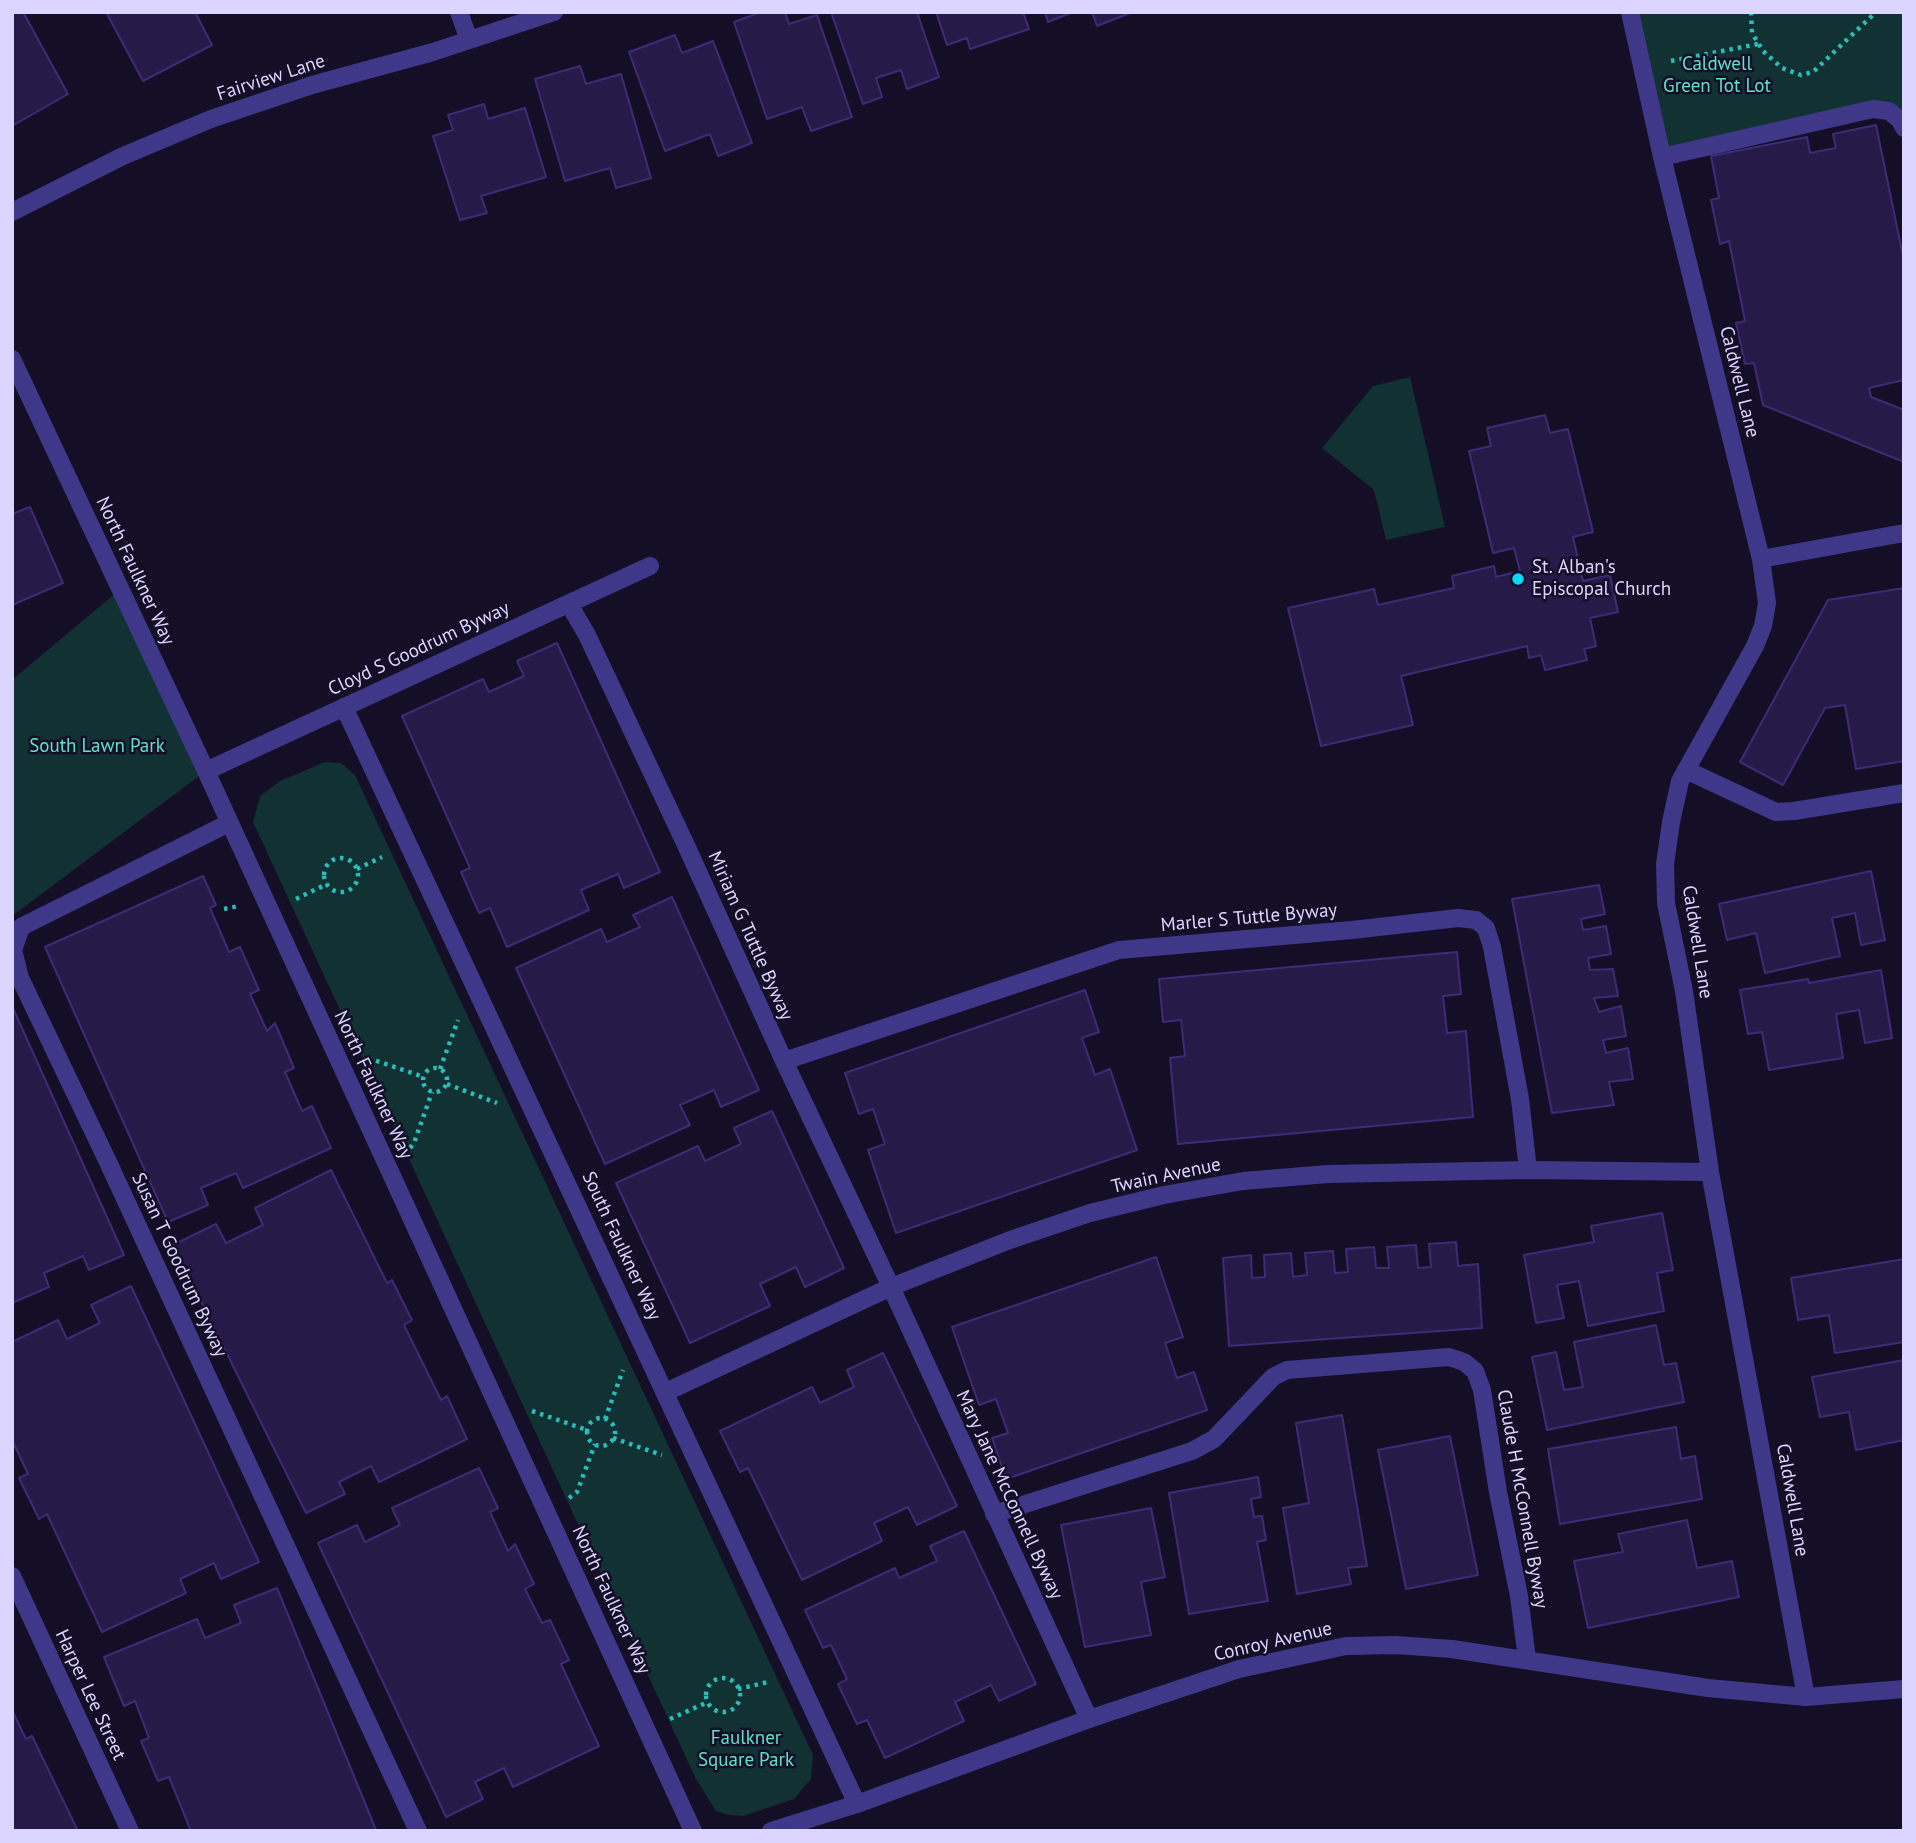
<!DOCTYPE html>
<html>
<head>
<meta charset="utf-8">
<style>
	body { margin:0 }
	#map { position:relative; width:1916px; height:1843px; overflow:hidden; background:#140f27; font-family:"PT Sans",sans-serif }
	canvas { display:block }
	.frame { position:absolute; inset:0; border:14px solid #dcd5ff; pointer-events:none }
</style>
</head>
<body>
<div id="map">
<canvas width="1916" height="1843"></canvas>
<div class="frame"></div>
</div>
<script>
const g = document.querySelector('canvas').getContext('2d');
g.lineJoin = 'round';
function fill(path, color) { g.fillStyle = color; g.fill(path, 'evenodd'); }
const shape = rows => new Path2D(rows.map(r => 'M' + r).join(''));
function stroke(path, color, width, dash) { g.strokeStyle = color; g.lineWidth = width; g.lineCap = dash ? 'butt' : 'round'; g.setLineDash(dash || []); g.stroke(path); }
function label(font, color, halo, rows, align = 'center') {
  g.font = font + ' "PT Sans",sans-serif'; g.lineWidth = 5; g.setLineDash([]); g.textBaseline = 'middle'; g.strokeStyle = halo; g.fillStyle = color; for (const [text, x, y, turn = 0] of rows) {
    g.save(); g.translate(x, y); g.rotate((+turn || 0) * Math.PI / 180); g.textAlign = isNaN(turn) ? turn : align; if (halo) g.strokeText(text, 0, 0); g.fillText(text, 0, 0); g.restore();
  }
}
fill(shape([
	[1635,12,1904,12,1904,117,1892,107,1665,152],
	[1410,377,1445,527,1386,540,1374,490,1322,448,1373,386],
	[117,592,203,773,12,916,12,680],
	[325,762,341,763,355,775,813,1755,811,1779,794,1799,743,1816,728,1815,716,1811,696,1779,253,822,260,796,280,781]
]), '#123132');
const building = shape([
	[12,12,23,12,68,94,12,126,12,12],
	[106,12,195,12,212,45,143,81,106,12],
	[761,12,785,12,789,24,817,15,852,117,811,131,802,107,767,119,734,22,761,12],
	[831,12,917,12,939,77,907,89,901,70,876,78,882,97,863,104,831,12],
	[936,12,1023,12,1029,29,970,49,967,38,947,45,936,12],
	[1045,12,1073,12,1048,22,1045,12],
	[1092,12,1130,12,1130,13,1097,26,1092,12],
	[675,35,682,53,713,41,752,143,718,156,710,134,665,151,629,52,675,35],
	[580,66,586,84,621,74,651,178,616,188,610,168,565,181,535,79,580,66],
	[484,104,488,119,525,108,546,177,481,196,487,213,460,220,433,136,453,130,448,115,484,104],
	[1876,125,1904,261,1904,380,1869,388,1871,397,1904,410,1904,462,1763,405,1754,363,1745,364,1736,323,1745,321,1729,241,1720,244,1711,200,1719,198,1711,156,1807,137,1810,153,1836,148,1833,134,1876,125],
	[1545,415,1550,433,1568,429,1593,532,1573,537,1583,581,1610,575,1618,612,1590,618,1596,646,1584,649,1587,660,1545,670,1541,655,1529,658,1527,646,1401,676,1413,725,1321,746,1288,608,1374,589,1378,605,1454,588,1452,576,1494,566,1496,577,1520,571,1514,548,1493,553,1469,451,1491,446,1487,428,1545,415],
	[30,507,63,583,12,605,12,514,30,507],
	[1904,588,1904,761,1856,769,1845,705,1825,708,1783,785,1740,762,1828,600,1904,588],
	[557,643,660,872,624,888,618,874,581,890,589,910,507,947,490,908,479,913,461,872,470,868,402,716,483,679,489,692,524,676,517,661,557,643],
	[1871,871,1885,940,1861,945,1855,913,1832,918,1840,956,1765,973,1756,933,1727,940,1719,904,1871,871],
	[203,876,216,905,210,908,229,952,240,947,259,990,250,994,267,1031,275,1023,294,1068,285,1072,302,1111,312,1106,331,1148,243,1188,236,1173,201,1188,208,1205,168,1222,45,947,203,876],
	[1599,885,1605,914,1581,919,1583,930,1606,926,1611,954,1588,958,1590,970,1613,969,1618,996,1594,998,1599,1012,1621,1006,1626,1036,1603,1040,1606,1053,1628,1048,1633,1079,1609,1082,1614,1105,1552,1113,1512,899,1599,885],
	[672,897,759,1090,721,1107,714,1090,680,1105,690,1125,605,1164,516,968,601,929,607,942,640,927,633,915,672,897],
	[1457,952,1461,994,1443,996,1447,1033,1466,1031,1473,1117,1178,1144,1170,1058,1185,1056,1181,1020,1163,1022,1159,979,1457,952],
	[1881,970,1892,1038,1865,1043,1859,1010,1836,1014,1843,1058,1769,1070,1762,1032,1748,1034,1740,990,1808,979,1809,983,1881,970],
	[1085,990,1099,1032,1082,1038,1095,1075,1110,1069,1137,1150,896,1233,868,1150,885,1144,873,1109,859,1114,845,1073,1085,990],
	[12,1006,124,1255,89,1270,83,1256,44,1273,49,1287,12,1303,12,1006],
	[772,1111,844,1268,805,1287,796,1267,760,1284,770,1306,690,1343,616,1183,698,1146,705,1161,741,1144,734,1128,772,1111],
	[331,1170,387,1283,392,1280,412,1320,404,1325,441,1400,447,1396,467,1439,379,1482,371,1466,339,1482,345,1494,306,1513,173,1245,216,1224,226,1243,263,1225,255,1208,331,1170],
	[1662,1213,1673,1270,1657,1273,1664,1311,1588,1326,1579,1281,1557,1285,1564,1318,1536,1323,1524,1255,1594,1242,1591,1226,1662,1213],
	[1456,1242,1458,1266,1478,1264,1482,1328,1229,1346,1223,1258,1251,1255,1252,1278,1265,1277,1264,1255,1291,1253,1293,1277,1307,1275,1305,1253,1333,1251,1335,1273,1348,1272,1346,1249,1374,1247,1376,1268,1389,1268,1387,1247,1416,1245,1418,1268,1431,1267,1429,1244,1456,1242],
	[1156,1257,1183,1337,1165,1343,1177,1378,1194,1372,1207,1410,1006,1479,992,1438,1008,1433,996,1399,979,1405,952,1327,1156,1257],
	[1904,1259,1904,1342,1835,1353,1829,1315,1798,1320,1791,1278,1904,1259],
	[131,1286,259,1562,221,1579,214,1563,180,1579,186,1593,102,1632,47,1514,39,1519,19,1478,28,1474,12,1440,12,1342,58,1320,67,1339,100,1323,91,1305,131,1286],
	[1656,1325,1664,1365,1676,1363,1684,1402,1547,1430,1532,1357,1556,1352,1564,1390,1583,1387,1574,1342,1656,1325],
	[883,1353,957,1506,917,1525,908,1507,874,1523,882,1541,802,1580,748,1468,740,1472,720,1431,812,1387,820,1403,854,1387,847,1370,883,1353],
	[1904,1360,1904,1440,1856,1450,1849,1412,1820,1417,1812,1377,1904,1360],
	[1342,1415,1367,1566,1348,1568,1351,1584,1297,1594,1283,1508,1309,1503,1296,1423,1342,1415],
	[1676,1427,1681,1459,1695,1456,1702,1499,1560,1524,1548,1449,1676,1427],
	[1450,1436,1478,1575,1406,1589,1378,1450,1450,1436],
	[479,1468,498,1508,490,1512,508,1551,515,1544,534,1584,525,1589,542,1623,550,1620,569,1660,561,1664,599,1746,513,1787,504,1768,475,1782,483,1799,446,1817,318,1543,357,1525,365,1542,400,1525,392,1508,479,1468],
	[1258,1477,1261,1497,1251,1499,1254,1517,1262,1516,1266,1540,1257,1542,1268,1601,1189,1614,1169,1493,1258,1477],
	[1151,1508,1165,1577,1141,1582,1151,1635,1085,1647,1061,1525,1151,1508],
	[1687,1520,1697,1568,1732,1561,1739,1597,1588,1628,1574,1561,1623,1552,1618,1534,1687,1520],
	[964,1531,1036,1684,999,1701,991,1685,955,1702,964,1721,885,1758,867,1720,857,1724,838,1684,847,1679,831,1645,823,1648,805,1610,895,1568,899,1578,937,1561,930,1546,964,1531],
	[277,1588,376,1830,375,1831,191,1831,169,1777,158,1781,141,1741,149,1738,135,1701,124,1706,104,1657,197,1619,205,1638,241,1623,234,1605,277,1588],
	[12,1710,26,1739,32,1736,78,1831,12,1831,12,1710]
]);
fill(building, '#261a49');
stroke(building, '#3e2b76', 2);
stroke(shape([
	[1751,12,1752,33,1763,51,1782,68,1801,75,1813,72,1876,12],
	[1671,61,1758,44],
	'324 875a17 17 0 1 1 34 0a17 17 0 1 1-34 0Z',
	[357,869,382,857],
	[296,899,327,884],
	[224,909,239,906],
	[368,1058,424,1077],
	'423 1080a12 12 0 1 1 24 0a12 12 0 1 1-24 0Z',
	[440,1069,458,1020],
	[447,1084,497,1103],
	[410,1148,414,1143,432,1092],
	[532,1411,587,1430],
	'587 1432a14 14 0 1 1 28 0a14 14 0 1 1-28 0Z',
	[605,1419,623,1370],
	[613,1438,662,1455],
	[569,1498,577,1492,595,1444],
	'706 1695a17 17 0 1 1 34 0a17 17 0 1 1-34 0Z',
	[738,1689,768,1682],
	[670,1719,708,1702]
]), '#2cbdbb', 4.5, [3.5, 5]);
stroke(shape([
	[1662,157,1873,109,1889,111,1900,120,1904,128],
	[569,604,587,635,685,843,784,1061,891,1287,1089,1719],
	[1686,770,1776,812,1794,811,1904,793],
	[229,823,21,927,13,950,20,978,108,1162,418,1831],
	[784,1061,1119,950,1352,930,1458,918,1476,920,1486,928,1492,947,1520,1099,1528,1170],
	[994,1514,1192,1451,1214,1439,1273,1377,1287,1370,1449,1357,1464,1362,1475,1371,1482,1390,1498,1492,1519,1596,1527,1659]
]), '#3f3888', 18);
stroke(shape([
	[459,12,469,40],
	[1630,12,1662,157,1761,559,1767,603,1763,626,1755,646,1680,781,1671,822,1665,864,1666,903,1684,991,1710,1172,1806,1697],
	[12,212,123,156,211,119,312,85,433,52,554,12],
	[12,359,206,771,693,1831],
	[1761,559,1904,533],
	[344,707,857,1804],
	[206,771,650,566],
	[666,1392,891,1287,1010,1240,1090,1213,1164,1195,1243,1181,1328,1174,1528,1170,1710,1172],
	[12,1576,130,1831],
	[771,1831,857,1804,1089,1719,1239,1669,1346,1646,1396,1645,1452,1649,1708,1688,1806,1697,1904,1689]
]), '#3f3888', 18);
for (const [x, y, r, color] of [
	[1518,579,7,"#01daff"]
]) { const dot = new Path2D(); dot.arc(x, y, r, 0, 2 * Math.PI); g.fillStyle = color; g.fill(dot); stroke(dot, '#140f27', 2.5); }
label('19px', '#5de4c8', '#140f27', [
	["Caldwell",1717,65],
	["Green Tot Lot",1717,87],
	["South Lawn Park",97,747],
	["Faulkner",746,1739],
	["Square Park",746,1761]
]);
label('19px', '#dcd5ff', '#140f27', [
	["Fairview Lane",271,78,-18],
	["Caldwell Lane",1739,382,76],
	["North Faulkner Way",135,571,65],
	["Cloyd S Goodrum Byway",419,649,-25],
	["Marler S Tuttle Byway",1249,918,-5],
	["Miriam G Tuttle Byway",750,936,66],
	["Caldwell Lane",1697,942,81],
	["North Faulkner Way",373,1085,65],
	["Twain Avenue",1166,1176,-12],
	["South Faulkner Way",621,1246,65],
	["Susan T Goodrum Byway",179,1265,65],
	["Mary Jane McConnell Byway",1009,1495,65],
	["Claude H McConnell Byway",1522,1499,80],
	["Caldwell Lane",1792,1500,80],
	["North Faulkner Way",611,1600,65],
	["Conroy Avenue",1273,1642,-13],
	["Harper Lee Street",90,1695,65]
]);
label('19px', '#dcd5ff', '#140f27', [
	["St. Alban's",1532,568],
	["Episcopal Church",1532,590]
], 'left');
</script>
</body>
</html>
